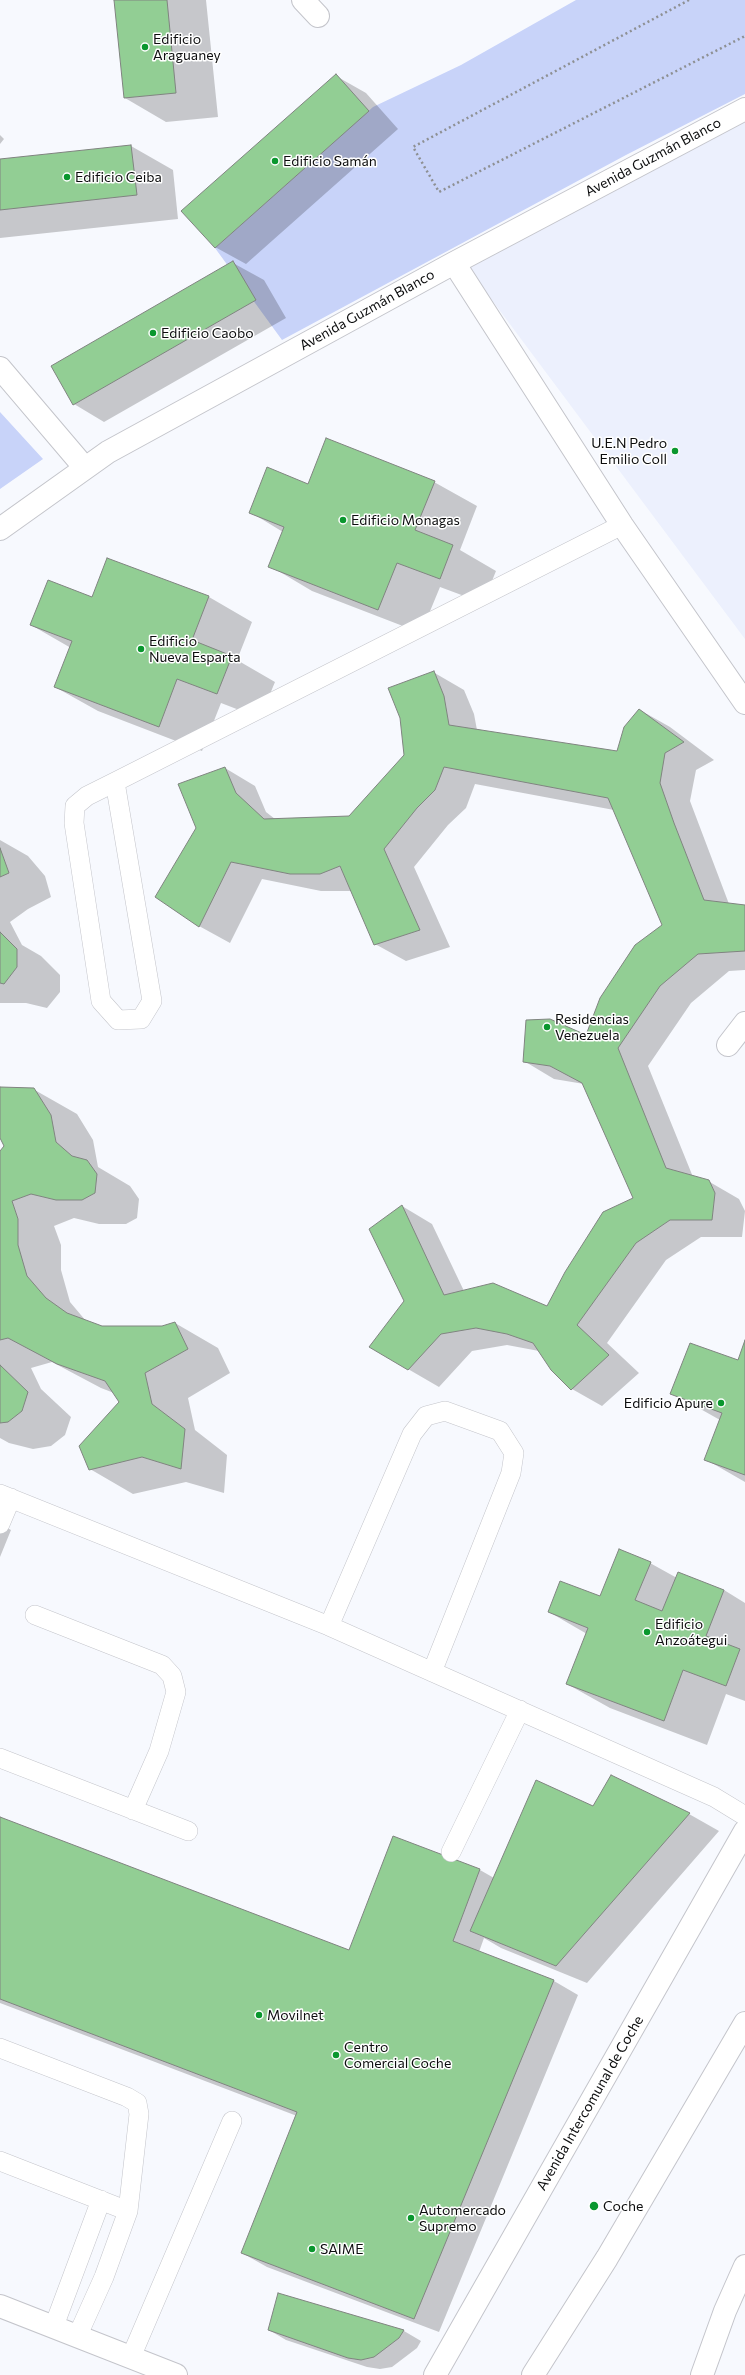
<!DOCTYPE html>
<html>
<head>
<meta charset="utf-8">
<style>
	body { margin:0 }
	canvas { display:block; background:#f7f9fe }
</style>
</head>
<body>
<canvas width="745" height="2375"></canvas>
<script>
const g = document.querySelector('canvas').getContext('2d');
g.lineJoin = 'round';
function fill(path, color) { g.fillStyle = color; g.fill(path, 'evenodd'); }
const shape = rows => new Path2D(rows.map(r => 'M' + r).join(''));
function stroke(path, color, width, dash) { g.strokeStyle = color; g.lineWidth = width; g.lineCap = dash ? 'butt' : 'round'; g.setLineDash(dash || []); g.stroke(path); }
function label(font, color, halo, rows, align = 'center') {
  g.font = font + ' Commissioner,sans-serif'; g.lineWidth = 3; g.setLineDash([]); g.textBaseline = 'middle'; g.strokeStyle = halo; g.fillStyle = color; for (const [text, x, y, turn = 0] of rows) {
    g.save(); g.translate(x, y); g.rotate((+turn || 0) * Math.PI / 180); g.textAlign = isNaN(turn) ? turn : align; if (halo) g.strokeText(text, 0, 0); g.fillText(text, 0, 0); g.restore();
  }
}
fill(shape([
	[745,120,745,639,465,264]
]), '#ecf0fd');
fill(shape([
	[576,0,745,0,745,94,626,155,282,340,215,248,373,107,461,65],
	[0,412,43,459,0,489]
]), '#c8d3f9');
fill(shape([
	[115,0,206,0,218,117,166,122,125,98],
	[336,76,366,93,398,129,246,264,215,247],
	[0,135,4,139,0,144],
	[131,146,173,170,178,219,0,238,0,160],
	[233,263,264,280,286,318,104,422,74,404],
	[434,482,477,506,460,550,496,571,483,603,440,587,421,633,312,591,270,566,283,532,250,512,308,485],
	[108,559,209,597,252,622,237,660,275,682,260,718,221,703,202,751,98,711,55,687,71,648,31,625,92,598],
	[433,672,464,690,474,714,477,730,618,752,640,710,670,727,714,760,696,770,690,801,729,904,745,906,745,970,729,971,691,1003,648,1066,693,1177,708,1181,739,1199,745,1211,742,1237,701,1237,666,1260,607,1343,639,1373,602,1406,572,1389,539,1351,507,1345,472,1351,439,1387,370,1347,405,1301,402,1206,432,1224,464,1291,547,1307,634,1198,584,1084,554,1079,524,1061,587,1036,663,926,614,810,475,784,466,808,448,825,414,867,450,947,406,961,375,944,352,891,321,891,262,879,230,943,199,926,197,828,225,768,255,786,266,812,275,819,349,817,405,756],
	[0,840,28,856,45,876,51,897,28,909,10,922,22,945,41,956,60,975,60,992,47,1008,26,1003,0,1003],
	[0,1087,33,1089,77,1114,93,1140,98,1167,130,1186,139,1199,137,1218,126,1224,99,1224,74,1218,54,1226,61,1245,61,1270,70,1302,86,1321,102,1327,162,1327,175,1323,218,1348,230,1373,188,1398,195,1430,227,1455,224,1493,186,1482,133,1494,90,1469,120,1402,114,1393,101,1388,52,1362,31,1368,41,1389,71,1417,65,1435,51,1446,33,1449,9,1443,0,1438,0,1153,6,1146,0,1136],
	[745,1343,745,1482,705,1459,720,1420,672,1393,738,1362],
	[0,1524,11,1530,0,1557],
	[650,1563,677,1578,724,1590,745,1603,745,1701,726,1694,707,1745,610,1708,567,1684,587,1634,549,1612,601,1598],
	[594,1807,689,1814,719,1831,587,1983,501,1948,484,1938,479,1952,554,1981,578,1995,439,2332,267,2267,242,2253,297,2116,0,2003,0,1818,350,1952,394,1838,480,1870,494,1878],
	[279,2294,404,2331,421,2341,417,2348,392,2367,380,2369,367,2367,286,2340,269,2330]
]), '#0003');
const building = shape([
	[114,0,167,0,176,93,124,98,114,0],
	[336,74,369,111,215,248,181,211,336,74],
	[131,145,137,195,0,210,0,159,131,145],
	[233,261,256,300,73,405,51,366,233,261],
	[326,438,435,481,415,530,453,545,440,579,397,563,378,610,268,567,284,527,249,513,267,467,308,484,326,438],
	[107,558,209,596,192,640,232,656,217,694,177,679,159,727,54,687,72,641,30,625,48,580,92,597,107,558],
	[434,671,444,696,449,725,617,751,624,727,639,709,684,742,665,753,660,783,674,823,704,900,745,905,745,951,698,954,660,986,618,1048,666,1168,709,1180,715,1193,712,1220,670,1220,636,1243,577,1325,609,1355,571,1390,551,1370,533,1343,507,1334,476,1328,441,1334,408,1370,369,1347,404,1301,369,1229,402,1205,444,1295,493,1283,547,1306,565,1272,603,1212,633,1198,582,1083,550,1066,523,1062,526,1020,550,1019,586,1035,600,998,635,945,662,925,608,798,444,767,435,790,417,808,384,849,420,930,374,945,340,866,320,874,290,874,231,862,199,927,155,897,196,828,178,784,225,767,236,793,264,819,349,816,404,755,400,718,388,688,434,671],
	[0,848,9,873,0,877,0,848],
	[0,932,17,949,17,967,4,984,0,983,0,932],
	[0,1087,34,1088,51,1115,56,1142,72,1156,87,1160,97,1174,95,1193,82,1200,56,1200,31,1194,12,1201,18,1219,18,1245,27,1276,46,1298,67,1313,102,1326,162,1326,175,1322,188,1349,145,1373,152,1404,185,1429,181,1469,142,1457,89,1470,79,1446,119,1402,105,1381,57,1364,8,1338,0,1340,0,1151,4,1146,0,1138,0,1087],
	[745,1340,745,1475,704,1460,722,1413,670,1394,690,1343,738,1360,745,1340],
	[0,1365,28,1392,22,1411,8,1422,0,1423,0,1365],
	[619,1549,651,1562,635,1600,662,1611,678,1572,724,1590,706,1636,740,1649,726,1686,683,1670,664,1721,566,1684,588,1628,548,1612,560,1581,600,1596,619,1549],
	[611,1775,690,1813,556,1966,470,1931,536,1780,593,1806,611,1775],
	[0,1817,349,1950,393,1836,480,1869,453,1941,554,1980,414,2319,241,2253,297,2112,0,1999,0,1817],
	[278,2293,404,2330,399,2338,374,2357,361,2360,348,2358,268,2330,278,2293]
]);
fill(building, '#92ce94');
stroke(building, '#808480', 1);
const lane = shape([
	[115,782,152,1001,141,1019,118,1020,101,1001,74,823,75,806,87,796,115,782,622,525],
	[0,1494,329,1626,714,1797,745,1816],
	[0,1524,11,1498],
	[35,1615,162,1665,172,1676,176,1692,159,1751,133,1810],
	[329,1626,412,1434,426,1416,445,1411,500,1431,514,1453,511,1473,432,1672],
	[0,1758,188,1831],
	[451,1852,520,1710],
	[0,2048,127,2097,137,2103,139,2114,128,2211,104,2277,77,2337],
	[0,2161,128,2211],
	[54,2326,101,2200],
	[131,2357,232,2121]
]);
const street = shape([
	[303,0,318,16],
	[454,263,622,525,745,703],
	[0,368,85,468],
	[0,529,108,452,454,263,745,109],
	[728,1045,745,1023],
	[0,2306,176,2375]
]);
const secondary = shape([
	[435,2375,745,1831],
	[533,2375,607,2258,745,2023]
]);
const highway = shape([
	[702,2375,725,2311,745,2266]
]);
stroke(lane, '#c4c5cb', 20);
stroke(street, '#c4c5cb', 24);
stroke(secondary, '#c4c5cb', 24);
stroke(highway, '#c4c5cb', 24);
stroke(shape([
	[689,0,413,147,439,192,745,36]
]), '#8e9093', 2.5, [2, 3]);
stroke(lane, '#fff', 19);
stroke(street, '#fff', 22);
stroke(secondary, '#fff', 22);
stroke(highway, '#fff', 22);
for (const [x, y, r, color] of [
	[145,47,4,"#0a972e"],
	[275,161,4,"#0a972e"],
	[67,177,4,"#0a972e"],
	[153,333,4,"#0a972e"],
	[675,451,4,"#0a972e"],
	[343,520,4,"#0a972e"],
	[141,649,4,"#0a972e"],
	[547,1027,4,"#0a972e"],
	[721,1403,4,"#0a972e"],
	[647,1632,4,"#0a972e"],
	[259,2015,4,"#0a972e"],
	[336,2055,4,"#0a972e"],
	[594,2206,5,"#0a972e"],
	[411,2218,4,"#0a972e"],
	[312,2249,4,"#0a972e"]
]) { const dot = new Path2D(); dot.arc(x, y, r, 0, 2 * Math.PI); g.fillStyle = color; g.fill(dot); stroke(dot, '#fff', 1.5); }
label('14px', '#0c0d0e', '#fff', [
	["Edificio",153,39],
	["Araguaney",153,55],
	["Edificio Samán",283,161],
	["Edificio Ceiba",75,177],
	["Edificio Caobo",161,333],
	["U.E.N Pedro",667,443,"right"],
	["Emilio Coll",667,459,"right"],
	["Edificio Monagas",351,520],
	["Edificio",149,641],
	["Nueva Esparta",149,657],
	["Residencias",555,1019],
	["Venezuela",555,1035],
	["Edificio Apure",713,1403,"right"],
	["Edificio",655,1624],
	["Anzoátegui",655,1640],
	["Movilnet",267,2015],
	["Centro",344,2047],
	["Comercial Coche",344,2063],
	["Coche",603,2206],
	["Automercado",419,2210],
	["Supremo",419,2226],
	["SAIME",320,2249]
], 'left');
label('14px', '#0c0d0e', '#fff', [
	["Avenida Guzmán Blanco",653,157,-28],
	["Avenida Guzmán Blanco",367,310,-29],
	["Avenida Intercomunal de Coche",590,2103,-60]
]);
</script>
</body>
</html>
